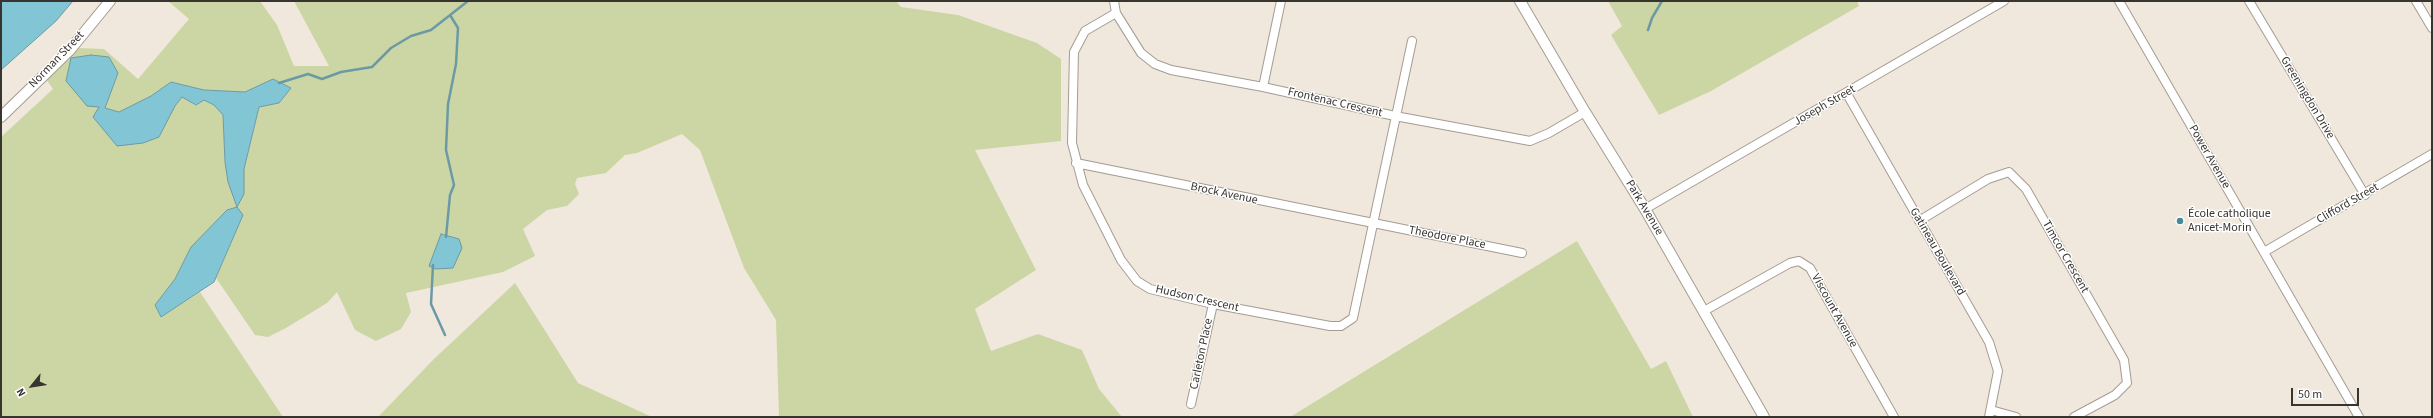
<!DOCTYPE html>
<html>
<head>
<meta charset="utf-8">
<style>
	body { margin:0 }
	#map { position:relative; width:2433px; height:418px; overflow:hidden; background:#f0e8dd; font-family:"Source Sans 3",sans-serif }
	canvas { display:block }
	.frame { position:absolute; inset:0; border:2px solid #383531; pointer-events:none }
	.north { position:absolute; left:12px; top:366px; width:40px; height:40px; -webkit-text-stroke:3px #fff; paint-order:stroke; rotate:240deg; font-size:11px; font-weight:700; line-height:16px; text-align:center; color:#383531 }
	.north::after { content:''; display:block; margin:auto; width:14px; height:18px; background:#383531; clip-path:polygon(50% 0,100% 100%,50% 72%,0 100%) }
	.scale { position:absolute; left:2291px; top:388px; width:68px; height:18px; box-sizing:border-box; border:2px solid #383531; border-top:0; padding-left:5px; font-size:12px; line-height:14px; white-space:nowrap; color:#383531; -webkit-text-stroke:3px #fff; paint-order:stroke }
</style>
</head>
<body>
<div id="map">
<canvas width="2433" height="418"></canvas>
<div class="frame"></div>
<div class="north">N</div>
<div class="scale">50 m</div>
</div>
<script>
const g = document.querySelector('canvas').getContext('2d');
g.lineJoin = 'round';
function fill(path, color) { g.fillStyle = color; g.fill(path, 'evenodd'); }
const shape = rows => new Path2D(rows.map(r => 'M' + r).join(''));
function stroke(path, color, width, dash) { g.strokeStyle = color; g.lineWidth = width; g.lineCap = dash ? 'butt' : 'round'; g.setLineDash(dash || []); g.stroke(path); }
function label(font, color, halo, rows, align = 'center') {
  g.font = font + ' "Source Sans 3",sans-serif'; g.lineWidth = 3; g.setLineDash([]); g.textBaseline = 'middle'; g.strokeStyle = halo; g.fillStyle = color; for (const [text, x, y, turn = 0] of rows) {
    g.save(); g.translate(x, y); g.rotate((+turn || 0) * Math.PI / 180); g.textAlign = isNaN(turn) ? turn : align; if (halo) g.strokeText(text, 0, 0); g.fillText(text, 0, 0); g.restore();
  }
}
fill(shape([
	[168,1,260,1,277,25,294,66,329,66,294,1,896,1,901,7,958,15,1037,43,1061,59,1061,141,975,150,1036,270,975,309,991,351,1038,334,1082,350,1099,389,1122,417,779,417,776,320,744,268,700,150,682,134,637,153,625,155,606,173,577,178,575,184,579,194,567,206,547,210,523,229,535,256,503,272,406,293,411,312,401,329,376,341,355,330,337,292,327,303,286,328,268,337,255,335,216,278,243,215,191,247,175,279,155,305,161,317,200,292,283,417,1,417,1,137,53,89,46,79,79,48,104,49,138,79,189,19],
	[118,73,105,108,119,112,151,96,171,82,204,90,245,92,273,79,291,88,279,103,259,107,244,169,244,194,225,162,223,115,214,105,204,100,196,105,182,97,175,106,159,137,99,107],
	[1608,1,1857,1,1859,6,1711,91,1659,115,1611,35,1622,26],
	[1577,241,1651,369,1666,361,1693,417,1290,417],
	[515,283,578,383,652,417,378,417,434,359]
]), '#ccd6a5');
const water = shape([
	[1,1,73,1,56,21,1,70,1,1],
	[91,55,109,57,118,73,105,108,119,112,151,96,171,82,204,90,245,92,273,79,291,88,279,103,259,107,244,169,244,194,237,207,243,215,214,282,161,317,155,305,175,279,191,247,227,210,237,207,228,182,225,162,223,115,214,105,204,100,196,105,182,97,175,106,159,137,143,143,117,146,93,117,99,107,87,106,66,81,71,58,91,55],
	[441,234,459,239,462,248,453,268,436,269,429,266,441,234]
]);
fill(water, '#82c6d5');
stroke(water, '#6c9aa4', 1);
stroke(shape([
	[1648,30,1652,18,1662,1],
	[279,83,308,74,322,79,341,72,372,67,391,48,411,36,431,30,468,1],
	[446,237,450,195,454,185,446,150,448,104,456,64,458,28,450,15],
	[433,265,431,304,445,335]
]), '#6c9aa4', 2.5);
const minor = shape([
	[1114,1,1116,13,1141,53,1155,64,1171,70,1263,87,1395,116,1530,141,1549,133,1585,112],
	[2119,1,2359,417],
	[2249,1,2365,195],
	[2416,1,2432,28],
	[1116,13,1085,31,1074,52,1072,143,1083,185,1121,260,1137,281,1150,289,1213,304,1330,326,1341,326,1353,318,1412,41],
	[1263,87,1281,1],
	[1847,94,1989,342,1998,371,1989,417],
	[1076,163,1522,253],
	[1645,209,2004,1],
	[1919,221,1988,179,2009,172,2026,189,2124,360,2127,383,2115,395,2074,417],
	[2264,252,2432,154],
	[1704,311,1790,263,1799,261,1810,268,1894,417],
	[1191,404,1213,304],
	[1991,410,2016,417]
]);
const tertiary = shape([
	[1520,1,1585,112,1645,209,1764,417],
	[1,117,69,51,110,1]
]);
stroke(minor, '#a49c92', 10);
stroke(tertiary, '#a49c92', 12);
stroke(minor, '#fff', 8);
stroke(tertiary, '#fff', 10);
for (const [x, y, r, color] of [
	[2180,221,4,"#458a97"]
]) { const dot = new Path2D(); dot.arc(x, y, r, 0, 2 * Math.PI); g.fillStyle = color; g.fill(dot); stroke(dot, '#fff', 1.5); }
label('12px', '#383531', '#fff', [
	["Norman Street",57,60,-46],
	["Greeningdon Drive",2307,98,59],
	["Frontenac Crescent",1335,103,13],
	["Joseph Street",1825,106,-30],
	["Power Avenue",2209,157,60],
	["Brock Avenue",1224,194,12],
	["Clifford Street",2348,204,-30],
	["Park Avenue",1644,208,59],
	["Theodore Place",1447,238,11],
	["Gatineau Boulevard",1937,252,60],
	["Timcor Crescent",2065,257,60],
	["Hudson Crescent",1197,299,13],
	["Viscount Avenue",1834,311,61],
	["Carleton Place",1202,354,-78]
]);
label('12px', '#383531', '#fff', [
	["École catholique",2188,214],
	["Anicet-Morin",2188,228]
], 'left');
</script>
</body>
</html>
